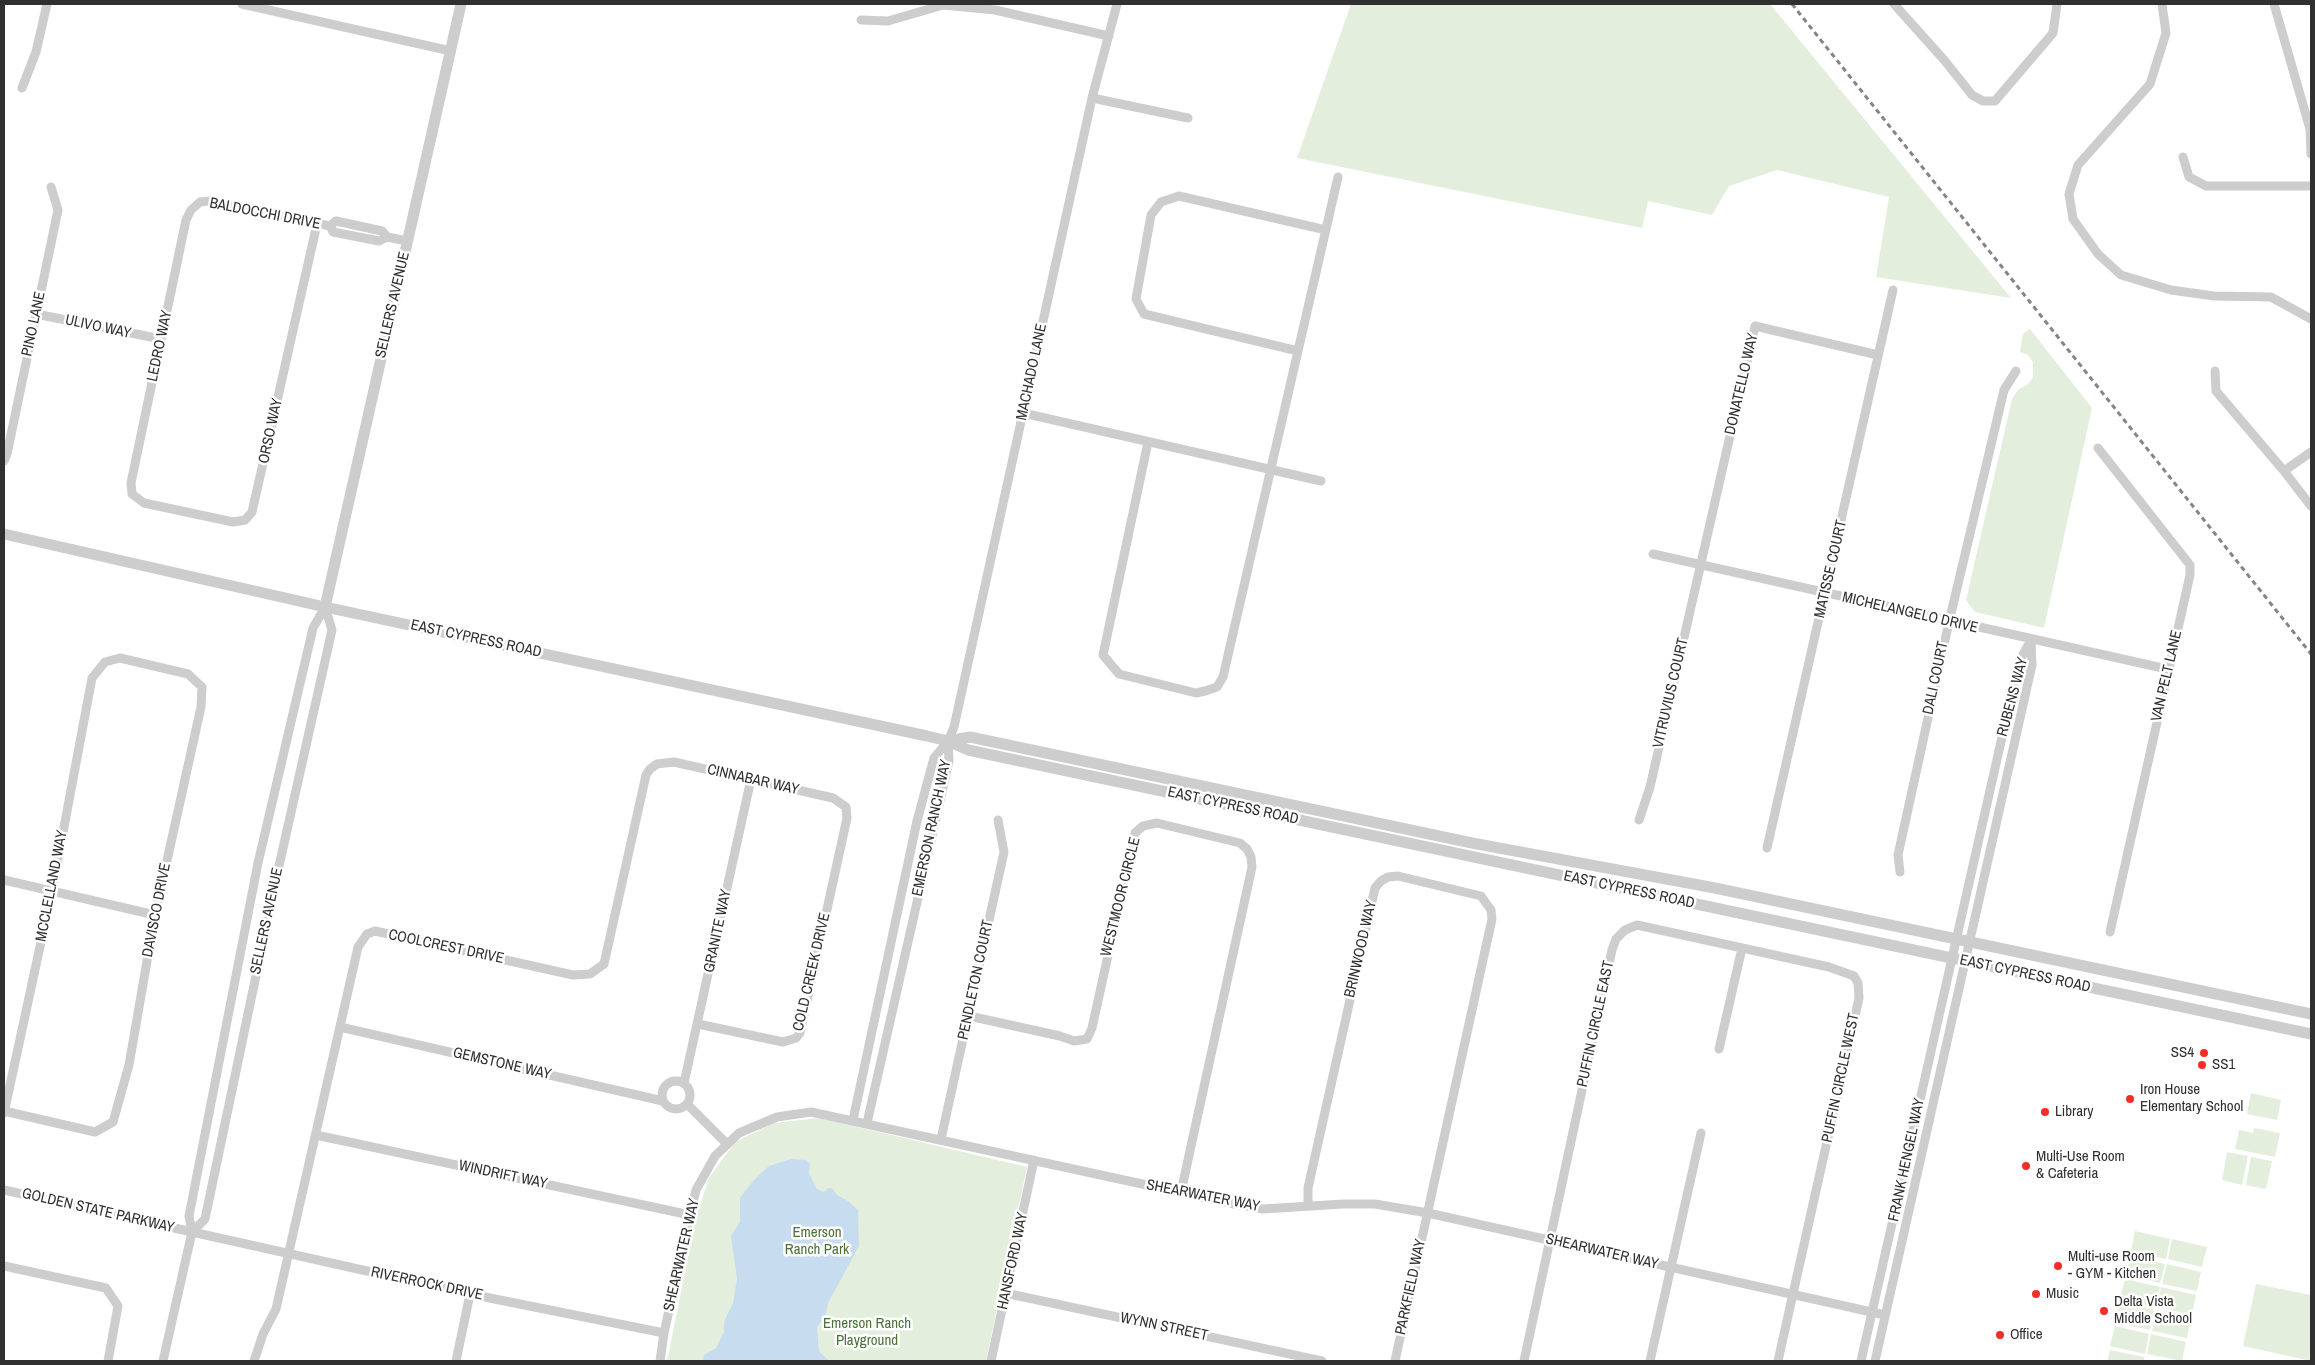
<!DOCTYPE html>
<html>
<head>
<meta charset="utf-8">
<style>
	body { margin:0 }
	#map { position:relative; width:2315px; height:1365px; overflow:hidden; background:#fff; font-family:"Archivo Narrow",sans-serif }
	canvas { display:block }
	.frame { position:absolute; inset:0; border:5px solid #303030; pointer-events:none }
</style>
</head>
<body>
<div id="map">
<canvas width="2315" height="1365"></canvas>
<div class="frame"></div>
</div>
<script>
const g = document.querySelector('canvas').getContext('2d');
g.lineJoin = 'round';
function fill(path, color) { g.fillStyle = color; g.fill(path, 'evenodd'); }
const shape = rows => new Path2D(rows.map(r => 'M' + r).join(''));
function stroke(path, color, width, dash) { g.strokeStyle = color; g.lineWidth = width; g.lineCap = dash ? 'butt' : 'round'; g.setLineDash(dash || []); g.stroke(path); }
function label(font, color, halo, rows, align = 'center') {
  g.font = font + ' "Archivo Narrow",sans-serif'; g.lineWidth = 5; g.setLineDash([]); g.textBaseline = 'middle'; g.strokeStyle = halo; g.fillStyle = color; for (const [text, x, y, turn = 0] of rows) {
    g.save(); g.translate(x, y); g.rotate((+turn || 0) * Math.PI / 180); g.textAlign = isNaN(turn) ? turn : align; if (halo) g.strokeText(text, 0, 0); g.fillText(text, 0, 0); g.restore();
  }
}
fill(shape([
	[1351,4,1770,4,2011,298,1876,277,1889,197,1777,170,1729,186,1712,215,1648,201,1642,228,1297,158],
	[2030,329,2092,408,2044,628,1975,612,1966,600,2012,399,2018,390,2028,384,2033,378,2033,362,2028,355,2020,352,2023,334],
	[2251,1093,2281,1100,2277,1120,2247,1114],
	[819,1118,1027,1167,986,1361,667,1361,696,1218,709,1178,735,1142,774,1123],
	[2254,1128,2280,1133,2275,1157,2235,1149,2239,1130,2253,1133],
	[2227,1152,2248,1156,2242,1185,2222,1180],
	[2251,1157,2272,1161,2266,1189,2246,1185],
	[2135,1231,2170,1239,2166,1259,2131,1251],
	[2172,1239,2207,1247,2202,1267,2168,1259],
	[2130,1256,2165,1264,2160,1283,2126,1276],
	[2167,1264,2201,1272,2197,1291,2162,1284],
	[2125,1279,2160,1287,2155,1307,2120,1299],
	[2256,1284,2311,1295,2311,1361,2243,1346],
	[2161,1287,2196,1295,2192,1315,2157,1307],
	[2120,1303,2154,1310,2150,1330,2115,1323],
	[2156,1311,2191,1318,2187,1338,2152,1331],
	[2115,1326,2149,1334,2145,1354,2110,1346],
	[2151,1334,2186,1342,2182,1361,2147,1354],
	[2110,1350,2144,1357,2144,1361,2107,1361]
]), '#e4eedd');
fill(shape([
	[791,1159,806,1160,810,1164,809,1174,817,1189,823,1192,829,1188,832,1188,837,1195,848,1201,858,1210,859,1246,828,1303,825,1317,817,1327,819,1351,829,1361,703,1361,704,1355,716,1348,724,1332,724,1322,733,1303,737,1279,731,1236,740,1222,740,1198,754,1180,769,1166]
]), '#c8dcef');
stroke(shape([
	[242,4,451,51],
	[1894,4,1945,61,1972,95,1983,101,1995,101,2053,33,2057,4],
	[2162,4,2166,33,2150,84,2078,165,2069,194,2073,219,2098,254,2121,275,2171,290,2214,296,2271,297,2311,319],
	[2274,4,2310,129,2311,154],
	[861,20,888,21,943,5,995,10,1109,36],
	[22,88,36,52,47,4],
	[1092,98,1188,118],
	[2183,157,2189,177,2206,186,2311,186],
	[317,224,252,512,245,520,233,522,144,503,132,494,131,483,186,220,191,210,200,202,210,201,330,226,333,232,379,241,387,237],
	[330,226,336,221,382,231,387,237,407,241],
	[36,314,161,339],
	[1298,351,1144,314,1136,299,1151,215,1161,202,1179,196,1326,230],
	[2215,371,2216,391,2284,471,2311,506],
	[1023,413,1321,481],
	[1148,442,1103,655,1119,674,1196,693,1205,691,1217,687,1223,677,1338,177],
	[2098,448,2190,565,2190,575,2110,932],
	[4,461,7,454,58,210,51,187],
	[2284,471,2311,452],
	[1653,554,2167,669],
	[1639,820,1650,787,1755,326,1878,355],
	[1767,848,1893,290],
	[1900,872,1898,855,1949,622,2004,390,2016,371],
	[4,880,155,915],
	[969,1016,1060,1036,1074,1041,1087,1039,1092,1028,1135,833,1143,826,1157,823,1240,843,1247,849,1251,857,1252,867,1181,1192],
	[340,1027,663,1101],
	[1719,1049,1742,948],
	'662 1095a14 14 0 1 1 28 0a14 14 0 1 1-28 0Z',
	[684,1083,751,779],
	[687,1104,727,1144],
	[4,1113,52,891,92,678,105,662,120,658,188,674,202,687,201,707,155,915,129,1065,113,1122,95,1132,4,1111],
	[853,1120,917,821,934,758,948,741,954,727,1092,98,1117,4],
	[867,1123,949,761,948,741],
	[316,1135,690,1215],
	[941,1139,1004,852,998,820],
	[4,1190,470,1294,664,1333],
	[1308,1205,1308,1188,1375,888,1381,881,1388,877,1398,876,1481,896,1491,910,1492,919,1395,1361],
	[192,1232,205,1219,279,866,332,630,325,607],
	[4,1266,106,1288,118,1306,108,1361],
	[1005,1293,1322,1361],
	[163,1361,192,1232,189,1216,258,863,313,628,325,607],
	[254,1361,263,1334,276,1309,358,947,367,934,375,931,573,975,590,974,604,964,646,775,650,769,657,764,674,762,833,798,846,807,847,818,800,1033,796,1038,783,1042,698,1024],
	[456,1361,470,1294],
	[660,1361,664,1333,690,1215,696,1190,715,1156,739,1133,777,1117,811,1112,1234,1204,1263,1209,1343,1204,1375,1204,1428,1213,1885,1315],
	[991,1361,1034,1160],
	[1524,1361,1612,950,1616,939,1625,930,1637,925,1829,967,1854,976,1858,983,1859,998,1778,1361],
	[1650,1361,1701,1133],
	[1861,1361,2019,662,2031,640],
	[1875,1361,2032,665,2031,641]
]), '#cdcdcd', 9);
stroke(shape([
	[4,534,325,607,927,736,948,741,968,750,2311,1034],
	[325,607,461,4],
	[948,741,970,737,1472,843,1715,888,2311,1014]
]), '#cdcdcd', 11);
stroke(shape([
	[1792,4,2311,654]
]), '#858585', 3, [5, 4]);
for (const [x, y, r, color] of [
	[2204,1053,5,"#f32e26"],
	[2202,1065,5,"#f32e26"],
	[2130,1099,5,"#f32e26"],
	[2045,1112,5,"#f32e26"],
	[2026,1166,5,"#f32e26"],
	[2058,1266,5,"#f32e26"],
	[2036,1294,5,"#f32e26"],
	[2104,1311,5,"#f32e26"],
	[2000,1335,5,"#f32e26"]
]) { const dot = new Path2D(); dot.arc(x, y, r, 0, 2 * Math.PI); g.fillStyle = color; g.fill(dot); stroke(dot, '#fff', 2); }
label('15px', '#303030', '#fff', [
	["BALDOCCHI DRIVE",265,214,11],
	["SELLERS AVENUE",393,305,-77],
	["PINO LANE",34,324,-78],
	["ULIVO WAY",98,327,12],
	["LEDRO WAY",160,346,-78],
	["MACHADO LANE",1032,372,-78],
	["DONATELLO WAY",1742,384,-77],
	["ORSO WAY",271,431,-78],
	["MATISSE COURT",1831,569,-77],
	["MICHELANGELO DRIVE",1910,613,13],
	["EAST CYPRESS ROAD",476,639,12],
	["VAN PELT LANE",2167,676,-77],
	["DALI COURT",1936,678,-78],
	["VITRUVIUS COURT",1671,693,-77],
	["RUBENS WAY",2013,697,-75],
	["CINNABAR WAY",753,780,13],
	["EAST CYPRESS ROAD",1233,806,12],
	["EMERSON RANCH WAY",932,828,-78],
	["MCCLELLAND WAY",52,886,-79],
	["EAST CYPRESS ROAD",1629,890,12],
	["WESTMOOR CIRCLE",1121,897,-76],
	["DAVISCO DRIVE",157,910,-79],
	["SELLERS AVENUE",267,921,-78],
	["GRANITE WAY",718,931,-78],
	["COOLCREST DRIVE",446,947,12],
	["BRINWOOD WAY",1361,949,-77],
	["COLD CREEK DRIVE",812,972,-77],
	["EAST CYPRESS ROAD",2025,974,12],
	["PENDLETON COURT",976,980,-78],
	["PUFFIN CIRCLE EAST",1596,1024,-78],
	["GEMSTONE WAY",502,1064,13],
	["PUFFIN CIRCLE WEST",1841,1078,-78],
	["FRANK HENGEL WAY",1907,1160,-78],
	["WINDRIFT WAY",503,1175,12],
	["SHEARWATER WAY",1203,1196,11],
	["GOLDEN STATE PARKWAY",98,1211,13],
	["SHEARWATER WAY",1602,1252,13],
	["SHEARWATER WAY",682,1255,-77],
	["HANSFORD WAY",1013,1261,-78],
	["RIVERROCK DRIVE",427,1284,12],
	["PARKFIELD WAY",1411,1287,-78],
	["WYNN STREET",1164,1327,12]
]);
label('15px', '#303030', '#fff', [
	["SS4",2194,1053,"right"],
	["SS1",2212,1065],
	["Iron House",2140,1090],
	["Elementary School",2140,1107],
	["Library",2055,1112],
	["Multi-Use Room",2036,1157],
	["& Cafeteria",2036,1174],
	["Multi-use Room",2068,1257],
	["- GYM - Kitchen",2068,1274],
	["Music",2046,1294],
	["Delta Vista",2114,1302],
	["Middle School",2114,1319],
	["Office",2010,1335]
], 'left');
label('15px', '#4d7039', '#fff', [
	["Emerson",817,1233],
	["Ranch Park",817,1250],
	["Emerson Ranch",867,1324],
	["Playground",867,1341]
]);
</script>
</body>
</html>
